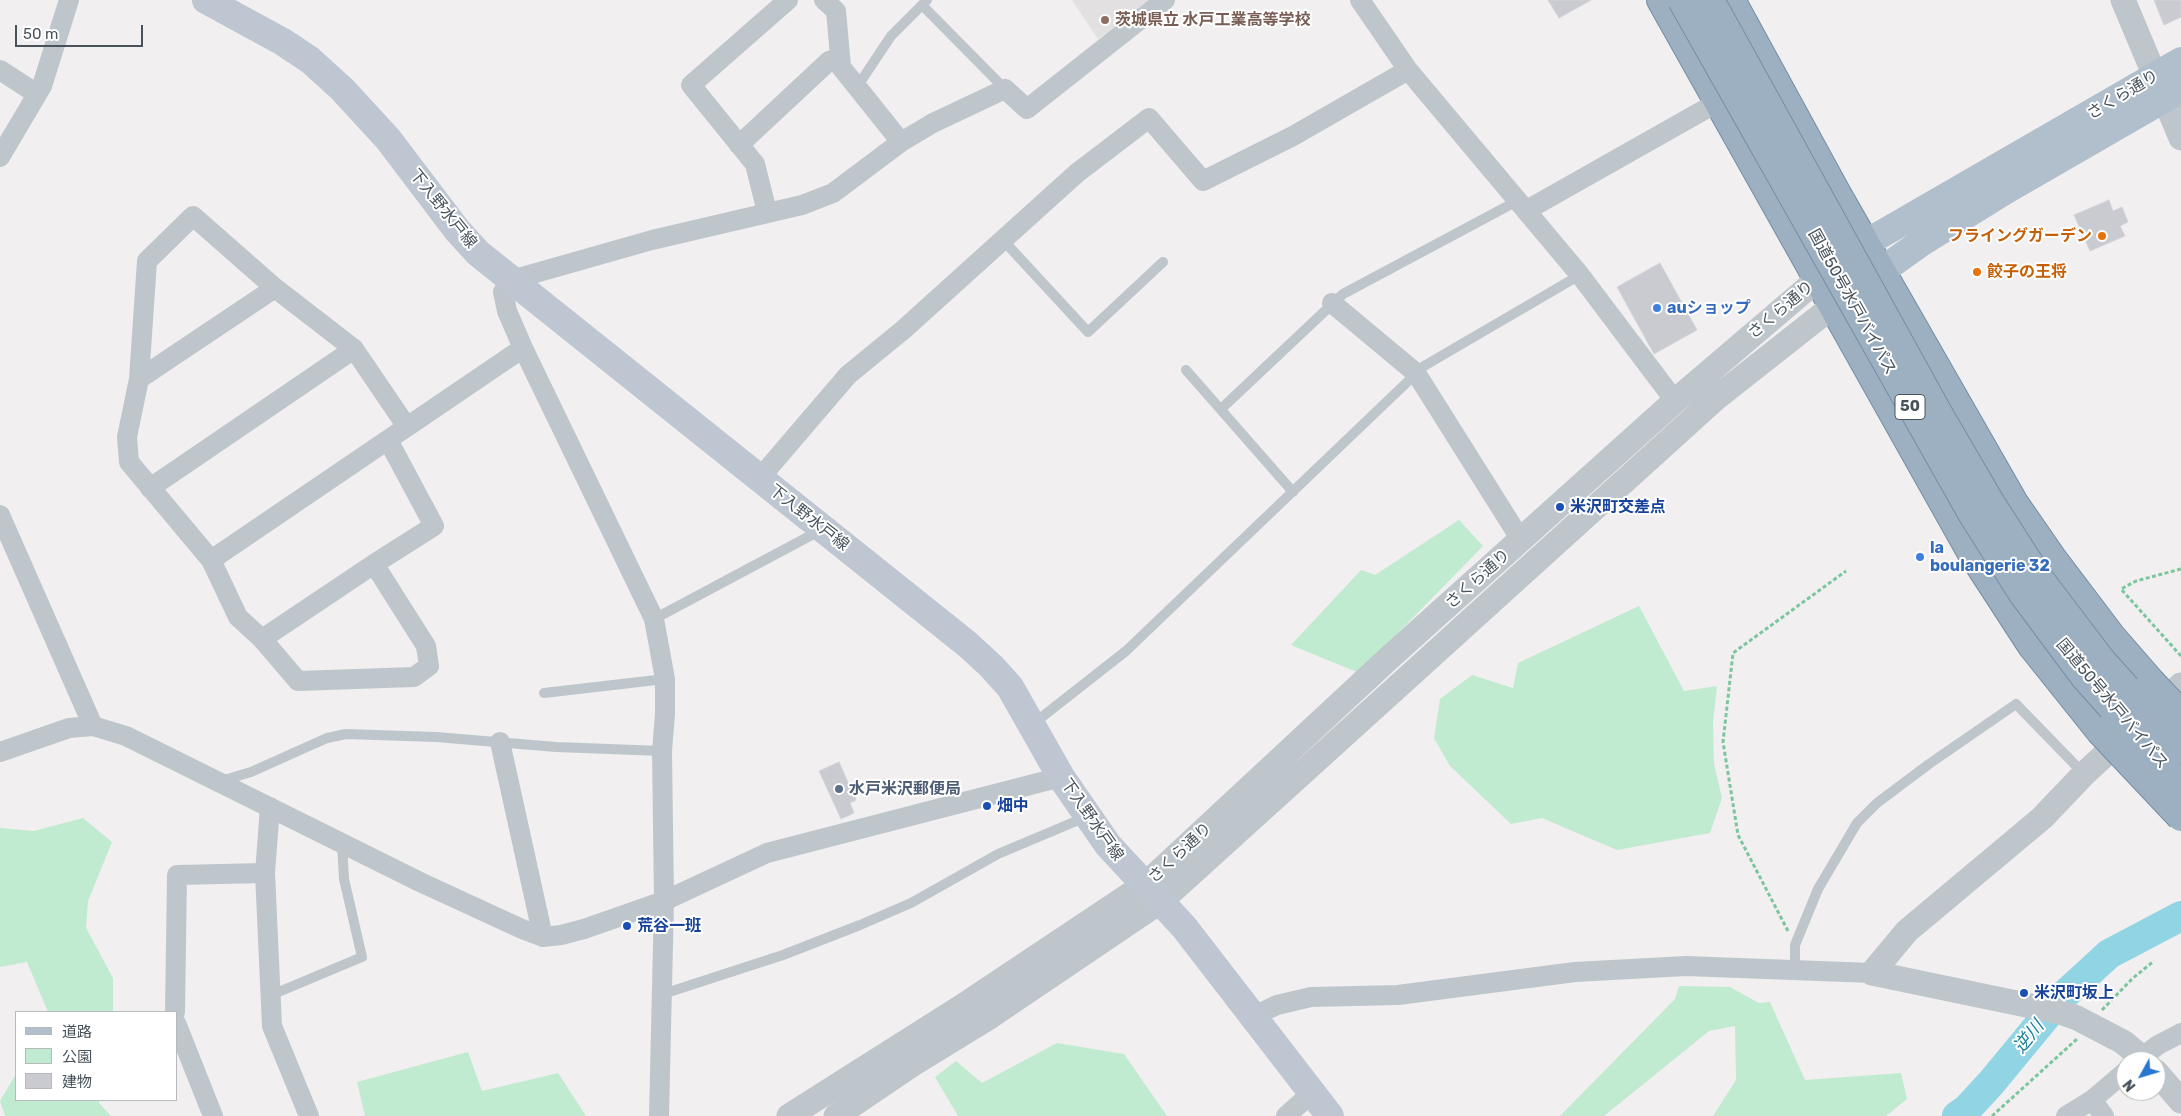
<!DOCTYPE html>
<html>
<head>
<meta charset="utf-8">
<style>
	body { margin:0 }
	#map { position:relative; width:2181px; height:1116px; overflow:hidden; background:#f1efef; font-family:Rubik,"Noto Sans JP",sans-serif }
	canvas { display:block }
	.legend { position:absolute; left:15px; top:1011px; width:162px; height:90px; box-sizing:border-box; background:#fff; border:1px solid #b6babd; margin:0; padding:6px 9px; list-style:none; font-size:15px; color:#48525a }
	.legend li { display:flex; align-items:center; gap:10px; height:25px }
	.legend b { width:25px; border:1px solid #b6babd }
	.north { position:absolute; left:2116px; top:1051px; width:50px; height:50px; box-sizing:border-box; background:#fff; border:1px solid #b6babd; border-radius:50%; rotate:231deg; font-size:14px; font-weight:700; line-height:20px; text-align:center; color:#48525a }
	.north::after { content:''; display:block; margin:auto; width:18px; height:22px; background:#2776d2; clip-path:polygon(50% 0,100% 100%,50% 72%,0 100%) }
	.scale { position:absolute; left:15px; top:25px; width:128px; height:22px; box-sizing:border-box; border:2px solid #48525a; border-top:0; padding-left:6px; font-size:15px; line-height:18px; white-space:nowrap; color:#48525a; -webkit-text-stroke:4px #fff; paint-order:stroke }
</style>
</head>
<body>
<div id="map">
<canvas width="2181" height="1116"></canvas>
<ul class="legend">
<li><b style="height:6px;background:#b0bfcb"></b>道路</li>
<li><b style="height:14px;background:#c0ebd0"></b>公園</li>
<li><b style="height:14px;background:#c9cbd1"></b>建物</li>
</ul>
<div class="north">N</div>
<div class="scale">50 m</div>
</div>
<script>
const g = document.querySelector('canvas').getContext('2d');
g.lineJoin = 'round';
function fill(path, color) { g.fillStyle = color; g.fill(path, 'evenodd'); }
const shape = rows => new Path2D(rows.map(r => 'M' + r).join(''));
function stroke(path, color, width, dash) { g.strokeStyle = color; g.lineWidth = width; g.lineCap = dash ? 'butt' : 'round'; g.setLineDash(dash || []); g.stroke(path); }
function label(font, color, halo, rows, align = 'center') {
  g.font = font + ' Rubik,"Noto Sans JP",sans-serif'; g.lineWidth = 4; g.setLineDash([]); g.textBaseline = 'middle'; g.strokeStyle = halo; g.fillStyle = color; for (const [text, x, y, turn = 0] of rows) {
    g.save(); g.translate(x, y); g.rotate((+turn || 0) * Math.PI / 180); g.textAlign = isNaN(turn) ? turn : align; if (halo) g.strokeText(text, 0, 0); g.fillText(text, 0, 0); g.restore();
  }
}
fill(shape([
	[1072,0,1153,0,1098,39]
]), '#e2e0e0');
fill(shape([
	[1459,520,1483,546,1359,673,1291,645,1361,570,1375,575],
	[1639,606,1684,691,1717,686,1713,722,1714,764,1722,798,1710,833,1617,850,1542,818,1511,824,1450,766,1434,738,1440,699,1472,675,1513,688,1518,663],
	[83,818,112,842,88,901,86,928,113,978,113,1012,48,1012,27,962,0,967,0,828,34,831],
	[1679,986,1730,987,1759,1003,1770,1002,1805,1080,1901,1073,1907,1099,1886,1116,1713,1116,1736,1080,1735,1026,1709,1031,1604,1116,1560,1116,1675,999],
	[1057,1043,1124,1054,1167,1116,958,1116,935,1077,956,1061,982,1083],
	[468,1052,482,1091,558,1073,586,1116,365,1116,357,1082],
	[16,1074,16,1100,99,1100,99,1103,111,1116,5,1116,0,1101]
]), '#c0ebd0');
stroke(shape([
	[1957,1116,1967,1109,1991,1083,2062,997,2109,954,2181,916]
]), '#91d5e5', 30);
const building = shape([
	[1548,0,1591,0,1559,18,1548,0],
	[2154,0,2181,0,2181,17,2164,25,2154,0],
	[2109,200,2113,211,2122,207,2128,222,2120,226,2125,236,2090,251,2074,215,2109,200],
	[1660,263,1697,330,1654,354,1617,287,1660,263],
	[839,762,856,800,850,803,854,813,841,819,819,771,839,762]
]);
fill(building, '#c9cbd1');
stroke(building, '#d3d5da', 1);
const trunk = shape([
	[1661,0,1971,552,2032,646,2100,731],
	[1731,0,1837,194,2014,503,2052,558,2111,636,2151,682]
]);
stroke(trunk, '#758da5', 30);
stroke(shape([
	[2181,569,2136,581,2121,589,2181,656],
	[1788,931,1738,835,1723,742,1733,653,1846,571],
	[2102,1010,2133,978,2154,961],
	[1992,1116,2077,1039]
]), '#7bc69f', 3, [4, 2.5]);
stroke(shape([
	[922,5,1005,89],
	[857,87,891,36,927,0],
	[1002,239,1088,332,1163,262],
	[1186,370,1293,492],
	[1221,409,1343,294,1519,200],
	[654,619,821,530],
	[544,693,665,679],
	[1033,724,1126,651,1424,366,1580,275],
	[221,781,251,772,327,738,346,734,436,737,556,747,662,751],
	[1795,970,1795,945,1818,889,1857,823,1877,803,1929,764,2016,704,2084,774],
	[663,994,783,955,860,925,911,903,998,854,1086,817],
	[269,996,362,957,344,879,342,843]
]), '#bec6cc', 10);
stroke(shape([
	[824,0,836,11,841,67,901,142],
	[1360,0,1408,70,1580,275,1675,401],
	[0,70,37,94],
	[739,145,829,61,840,58],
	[0,157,42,86,69,0],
	[1527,210,1718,102],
	[767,212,755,164,691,85,788,0],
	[1332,303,1416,373,1521,540],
	[139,379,275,288],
	[388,440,434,526,374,564,426,646,429,666,414,677,298,681,262,639,238,617,211,560,129,462,127,437,139,379,147,261,193,216,275,288,354,349,407,427],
	[759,479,848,375,903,330,1077,173,1149,118,1203,181,1293,136,1408,70],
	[150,488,354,349],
	[0,515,93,726],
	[211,560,523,348],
	[262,639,374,564],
	[500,742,543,937],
	[0,752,69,728,93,726,126,736,420,882,522,929,543,937,561,935,584,929,664,901,767,853,1061,777],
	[270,807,265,873,272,1026,309,1116],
	[175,1012,177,875,265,873],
	[1254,1016,1277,1005,1311,997,1398,995,1575,972,1686,966,1872,973],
	[176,1023,213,1116],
	[2137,1061,2158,1045,2181,1033],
	[2092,1100,2104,1116],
	[659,1116,664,901,662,751,665,714,665,679,654,619,523,348,507,311,503,292,511,280,652,240,802,205,833,193,901,142,933,123,1005,89,1027,109,1165,0],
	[1286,1116,1313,1092],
	[2066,1116,2092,1100,2126,1071]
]), '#bec6cc', 20);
stroke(shape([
	[2123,0,2181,138],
	[2146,1061,2123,1042,2077,1018,2060,1012,1872,973,1907,931,2042,818,2084,774,2181,685],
	[2156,1072,2181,1101],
	[789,1116,969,1002,1146,884,1389,658,1675,401,1818,279],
	[836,1116,916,1062,991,1016,1161,901,1715,399,1833,306]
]), '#bec6cc', 25);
stroke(shape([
	[206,0,283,42,310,60,342,89,388,139,457,230,478,253,967,644,991,666,1010,687,1061,777,1108,845,1184,927,1330,1116]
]), '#bec7d1', 28);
stroke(shape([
	[1847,257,1866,243,2181,61],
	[1863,284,1922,242,2006,190,2181,89]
]), '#b0bfcb', 28);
stroke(trunk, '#9db0c2', 28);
const trunkBridge = shape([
	[1682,0,1973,515,2023,594,2084,676,2181,785],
	[1710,0,1938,413,1990,502,2038,577,2101,660,2181,749],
	[2151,682,2181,714],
	[2100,731,2181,817]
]);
stroke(trunkBridge, '#758da5', 30, []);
stroke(trunkBridge, '#9db0c2', 28);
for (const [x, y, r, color] of [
	[1105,20,5,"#8d6e63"],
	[2102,236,5,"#e8710a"],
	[1977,272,5,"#e8710a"],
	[1657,308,5,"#3f7fe0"],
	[1560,507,5,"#1a4fb4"],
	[1920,557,5,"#3f7fe0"],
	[839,789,5,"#5c6f8a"],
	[987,806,5,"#1a4fb4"],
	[627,926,5,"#1a4fb4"],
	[2024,993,5,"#1a4fb4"]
]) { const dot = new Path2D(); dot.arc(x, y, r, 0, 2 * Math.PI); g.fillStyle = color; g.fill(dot); stroke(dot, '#fff', 2); }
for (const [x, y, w] of [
	[1910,407,30]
]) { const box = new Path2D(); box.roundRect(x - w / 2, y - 12.5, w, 25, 4); g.fillStyle = '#fff'; g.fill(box); stroke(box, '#48525a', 1); }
label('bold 15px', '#48525a', null, [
	["50",1910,407]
]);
label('bold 16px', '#785e54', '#fff', [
	["茨城県立 水戸工業高等学校",1115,20]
], 'left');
label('16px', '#48525a', '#fff', [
	["さくら通り",2123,95,-31],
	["下入野水戸線",443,209,51],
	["国道50号水戸バイパス",1852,302,61],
	["さくら通り",1781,310,-40],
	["下入野水戸線",809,518,38],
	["さくら通り",1478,579,-42],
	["国道50号水戸バイパス",2112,704,50],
	["下入野水戸線",1092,820,55],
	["さくら通り",1180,853,-43]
]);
label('bold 16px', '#c56008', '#fff', [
	["フライングガーデン",2092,236],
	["餃子の王将",1987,272,"left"]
], 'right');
label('bold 16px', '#366cbe', '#fff', [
	["auショップ",1667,308],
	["la",1930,548],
	["boulangerie 32",1930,566]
], 'left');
label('bold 16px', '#164399', '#fff', [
	["米沢町交差点",1570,507],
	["畑中",997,806],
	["荒谷一班",637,926],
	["米沢町坂上",2034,993]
], 'left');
label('bold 16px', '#4e5e75', '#fff', [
	["水戸米沢郵便局",849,789]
], 'left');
label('italic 18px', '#187f97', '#fff', [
	["逆川",2029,1037,-51]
]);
</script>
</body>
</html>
